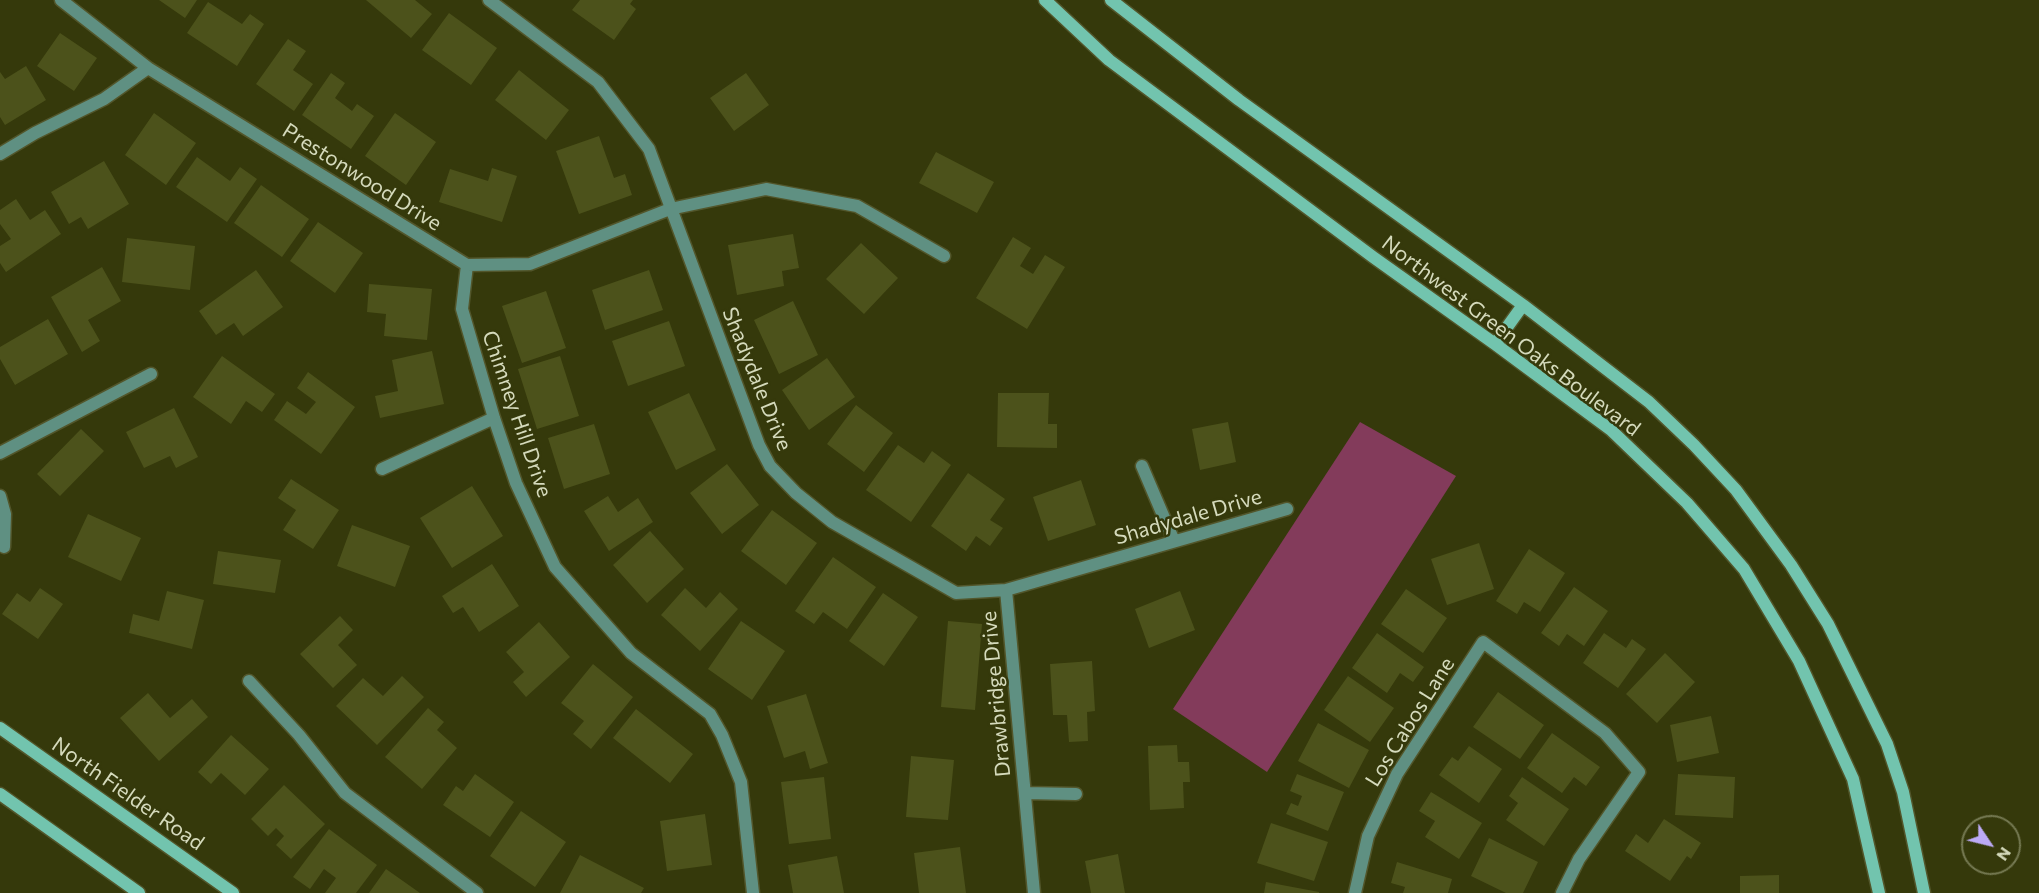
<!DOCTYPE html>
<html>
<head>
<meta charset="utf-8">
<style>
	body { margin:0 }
	#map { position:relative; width:2039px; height:893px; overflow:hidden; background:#35390b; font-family:Commissioner,sans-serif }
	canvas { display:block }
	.north { position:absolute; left:1961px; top:815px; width:60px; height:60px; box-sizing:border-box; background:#35390b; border:2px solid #757952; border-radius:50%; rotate:125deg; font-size:16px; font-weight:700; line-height:24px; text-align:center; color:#d5dabc }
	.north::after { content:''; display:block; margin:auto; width:21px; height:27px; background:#bcaaf6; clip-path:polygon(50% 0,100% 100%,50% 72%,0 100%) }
</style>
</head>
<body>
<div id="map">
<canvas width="2039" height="893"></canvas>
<div class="north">N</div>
</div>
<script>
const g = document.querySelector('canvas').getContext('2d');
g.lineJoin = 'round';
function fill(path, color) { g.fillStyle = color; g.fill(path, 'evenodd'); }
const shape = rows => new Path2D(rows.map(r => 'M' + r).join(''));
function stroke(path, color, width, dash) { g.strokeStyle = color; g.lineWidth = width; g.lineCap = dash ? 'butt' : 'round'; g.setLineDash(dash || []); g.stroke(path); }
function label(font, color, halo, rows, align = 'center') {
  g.font = font + ' Commissioner,sans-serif'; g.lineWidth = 5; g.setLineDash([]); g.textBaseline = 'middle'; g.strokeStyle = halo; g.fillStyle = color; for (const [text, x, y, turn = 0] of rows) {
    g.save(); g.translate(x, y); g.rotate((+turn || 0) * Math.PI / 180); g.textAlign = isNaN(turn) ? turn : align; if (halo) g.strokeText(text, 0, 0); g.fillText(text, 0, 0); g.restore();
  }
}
fill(shape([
	[1360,422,1456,476,1267,772,1173,709]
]), '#833b5b');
fill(shape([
	[159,0,197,0,185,18],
	[366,0,415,0,432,14,411,38],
	[580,0,633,0,630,4,636,9,614,40,572,10],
	[208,2,242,24,250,14,264,24,237,66,187,33],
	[449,13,497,48,471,85,422,50],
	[60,33,97,58,74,91,37,66],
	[288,39,306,51,293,70,313,84,294,111,256,84],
	[26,66,46,100,5,125,0,117,0,72,5,79],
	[519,70,569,110,546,140,495,100],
	[331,73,345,83,335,98,352,111,357,104,374,116,351,149,302,115],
	[746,73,769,105,734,131,710,98],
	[154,113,196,143,166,185,125,155],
	[395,113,436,142,406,185,365,156],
	[599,136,614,178,625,174,632,195,579,214,556,151],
	[936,152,994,182,977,213,919,183],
	[197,157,230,181,240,167,257,179,227,222,176,187],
	[104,161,129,204,88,229,81,217,69,224,51,192],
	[492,168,517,176,502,222,439,202,450,169,488,181],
	[261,185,309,219,282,257,234,223],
	[16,199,30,220,45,210,61,234,6,272,0,263,0,246,11,239,0,224,0,210],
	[318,222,363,253,335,293,290,261],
	[793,234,799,268,782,271,784,286,737,295,728,245],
	[1013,237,1031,248,1020,266,1033,274,1045,255,1065,267,1027,329,976,298],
	[127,238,195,246,190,290,122,282],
	[861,243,898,278,864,314,826,279],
	[102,267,121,301,88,320,100,341,82,352,51,297],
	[256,270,283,307,243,336,234,323,216,335,199,311],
	[649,270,663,310,605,330,592,290],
	[369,284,432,289,427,340,384,336,386,314,367,312],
	[546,291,566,348,522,363,502,306],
	[793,301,818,355,779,374,754,320],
	[48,319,68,354,15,385,0,359,0,347],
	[669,321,685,366,628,386,612,341],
	[432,351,444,404,380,418,375,396,398,391,392,360],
	[222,356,275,394,262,412,246,401,231,424,193,397],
	[560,356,579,416,537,429,518,369],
	[827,358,855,397,809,430,782,390],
	[308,372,355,407,321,454,274,420,287,401,306,414,316,402,297,388],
	[689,393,716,450,676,470,648,412],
	[998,393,1049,393,1048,424,1057,424,1057,448,997,447],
	[856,405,893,433,864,472,827,444],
	[174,408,198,457,176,468,170,456,144,468,126,432],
	[1228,422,1236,462,1200,470,1192,429],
	[594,424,610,474,564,489,548,438],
	[81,429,104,451,60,496,37,474],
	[898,445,924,463,932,451,951,465,911,522,866,490],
	[727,464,759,505,722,534,690,493],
	[968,473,1005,499,990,520,1003,528,990,546,976,536,966,551,931,526],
	[291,479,339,510,313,549,283,530,296,510,278,498],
	[1081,480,1096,525,1048,541,1033,497],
	[472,486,503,536,452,568,420,518],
	[608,496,618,512,638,498,653,522,609,551,584,511],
	[772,510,817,543,786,585,741,551],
	[88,514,141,538,121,581,68,557],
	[352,525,410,546,395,587,337,566],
	[650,531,684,569,647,603,613,565],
	[1479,543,1494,589,1447,605,1431,559],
	[1529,549,1565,573,1540,612,1524,602,1517,614,1496,601],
	[218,551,281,560,275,593,213,584],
	[833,557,876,587,847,629,823,612,814,624,795,611],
	[492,564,519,606,479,632,463,607,453,613,442,596],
	[1574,587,1608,611,1584,646,1567,634,1559,646,1541,633],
	[40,588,63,604,38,639,2,614,17,593,30,602],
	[685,588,706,608,720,592,738,609,700,651,661,615],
	[1406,589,1447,618,1423,653,1381,624],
	[167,591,204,600,192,649,129,633,133,614,159,621],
	[1180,591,1195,630,1149,648,1135,609],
	[883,593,918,617,884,666,849,641],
	[340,616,353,630,338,645,357,665,333,688,300,654],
	[741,621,785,651,752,700,708,669],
	[948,621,982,624,975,710,941,707],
	[539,622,570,657,526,697,513,682,524,672,506,652],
	[1377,633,1424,667,1413,682,1400,673,1387,693,1352,668],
	[1604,633,1626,648,1632,639,1646,649,1618,688,1583,663],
	[1665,653,1695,682,1657,723,1626,694],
	[1092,661,1095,711,1087,712,1088,741,1069,742,1067,715,1053,715,1050,664],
	[593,664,633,697,591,749,573,734,584,721,561,703],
	[402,676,424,697,377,745,336,706,363,678,383,696],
	[1348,676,1394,708,1370,742,1324,710],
	[1498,692,1544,725,1520,759,1473,727],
	[148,693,170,718,192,699,208,717,159,761,120,718],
	[806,694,828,763,810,769,805,751,784,758,767,706],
	[428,708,444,722,437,730,457,748,422,789,385,757],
	[636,709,693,754,670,783,613,738],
	[1711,716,1719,753,1677,762,1670,725],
	[1318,723,1369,750,1349,788,1298,761],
	[1552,733,1600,767,1586,786,1574,777,1562,793,1527,768],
	[231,735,269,769,245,795,221,773,211,784,198,772],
	[1177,745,1178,762,1189,762,1190,782,1183,782,1184,808,1150,810,1148,746],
	[1469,746,1502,769,1479,803,1439,775,1452,757,1458,761],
	[911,756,954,760,948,820,906,817],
	[475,774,514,802,490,837,443,805,456,786,463,791],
	[1297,774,1344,792,1328,831,1286,814,1291,803,1298,806,1302,796,1290,791],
	[1678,774,1735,777,1733,818,1675,815],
	[824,777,831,839,789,844,781,782],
	[1522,777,1569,809,1544,846,1506,820,1518,803,1509,796],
	[284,785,325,824,291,859,276,845,284,836,276,828,268,836,251,819],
	[1431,792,1482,823,1459,859,1425,837,1435,821,1419,811],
	[521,811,566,842,535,887,490,856],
	[705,814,712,865,667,871,660,821],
	[1664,819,1701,843,1691,859,1687,856,1670,881,1625,851,1636,834,1648,843],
	[1271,823,1328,842,1314,881,1257,863],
	[329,829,377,865,356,893,325,893,336,878,324,869,310,889,293,877],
	[1489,838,1538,862,1523,893,1506,893,1471,876],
	[960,847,966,893,919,893,914,853],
	[1118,854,1125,893,1091,893,1085,861],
	[580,855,644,888,641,893,560,893],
	[837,856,844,893,793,893,788,865],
	[1397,862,1452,879,1448,893,1403,893,1405,887,1391,883],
	[386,869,420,893,369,893],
	[1779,875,1779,893,1740,893,1740,876],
	[1266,882,1319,892,1319,893,1264,893]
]), '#4c521b');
const street = shape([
	[61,0,148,68,467,265,530,264,670,209,766,189,857,206,944,256],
	[489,0,598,82,649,149,759,445,770,466,796,493,832,522,956,593,1006,590,1287,509],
	[0,154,35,133,104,99,148,68],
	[467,265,462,309,494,418,516,483,555,567,631,653,710,714,722,735,741,782,753,893],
	[0,453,151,374],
	[1142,466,1174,541],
	[382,469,494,418],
	[0,496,5,514,4,547],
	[1006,590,1034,893],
	[249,681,299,735,345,793,477,893],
	[1025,793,1076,794],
	[1355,893,1368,836,1397,774,1483,642,1605,733,1639,772,1579,859,1562,893]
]);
const secondary = shape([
	[1045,0,1109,60,1373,257,1495,344,1611,430,1687,503,1744,569,1799,661,1853,779,1879,893],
	[1111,0,1239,100,1523,305,1649,402,1694,445,1736,490,1791,565,1828,624,1887,744,1903,792,1924,893],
	[1495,344,1523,305],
	[0,728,233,893],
	[0,794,139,893]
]);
stroke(street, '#52562b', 15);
stroke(secondary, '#52562b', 15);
stroke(street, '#5f9082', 12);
stroke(secondary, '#72c4ae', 12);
label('21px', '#d5dabc', '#35390b', [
	["Prestonwood Drive",362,177,32],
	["Northwest Green Oaks Boulevard",1511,336,37],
	["Shadydale Drive",757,379,68],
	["Chimney Hill Drive",517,414,71],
	["Shadydale Drive",1188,517,-16],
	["Drawbridge Drive",996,694,-95],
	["Los Cabos Lane",1410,722,-58],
	["North Fielder Road",128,794,35]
]);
</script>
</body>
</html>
